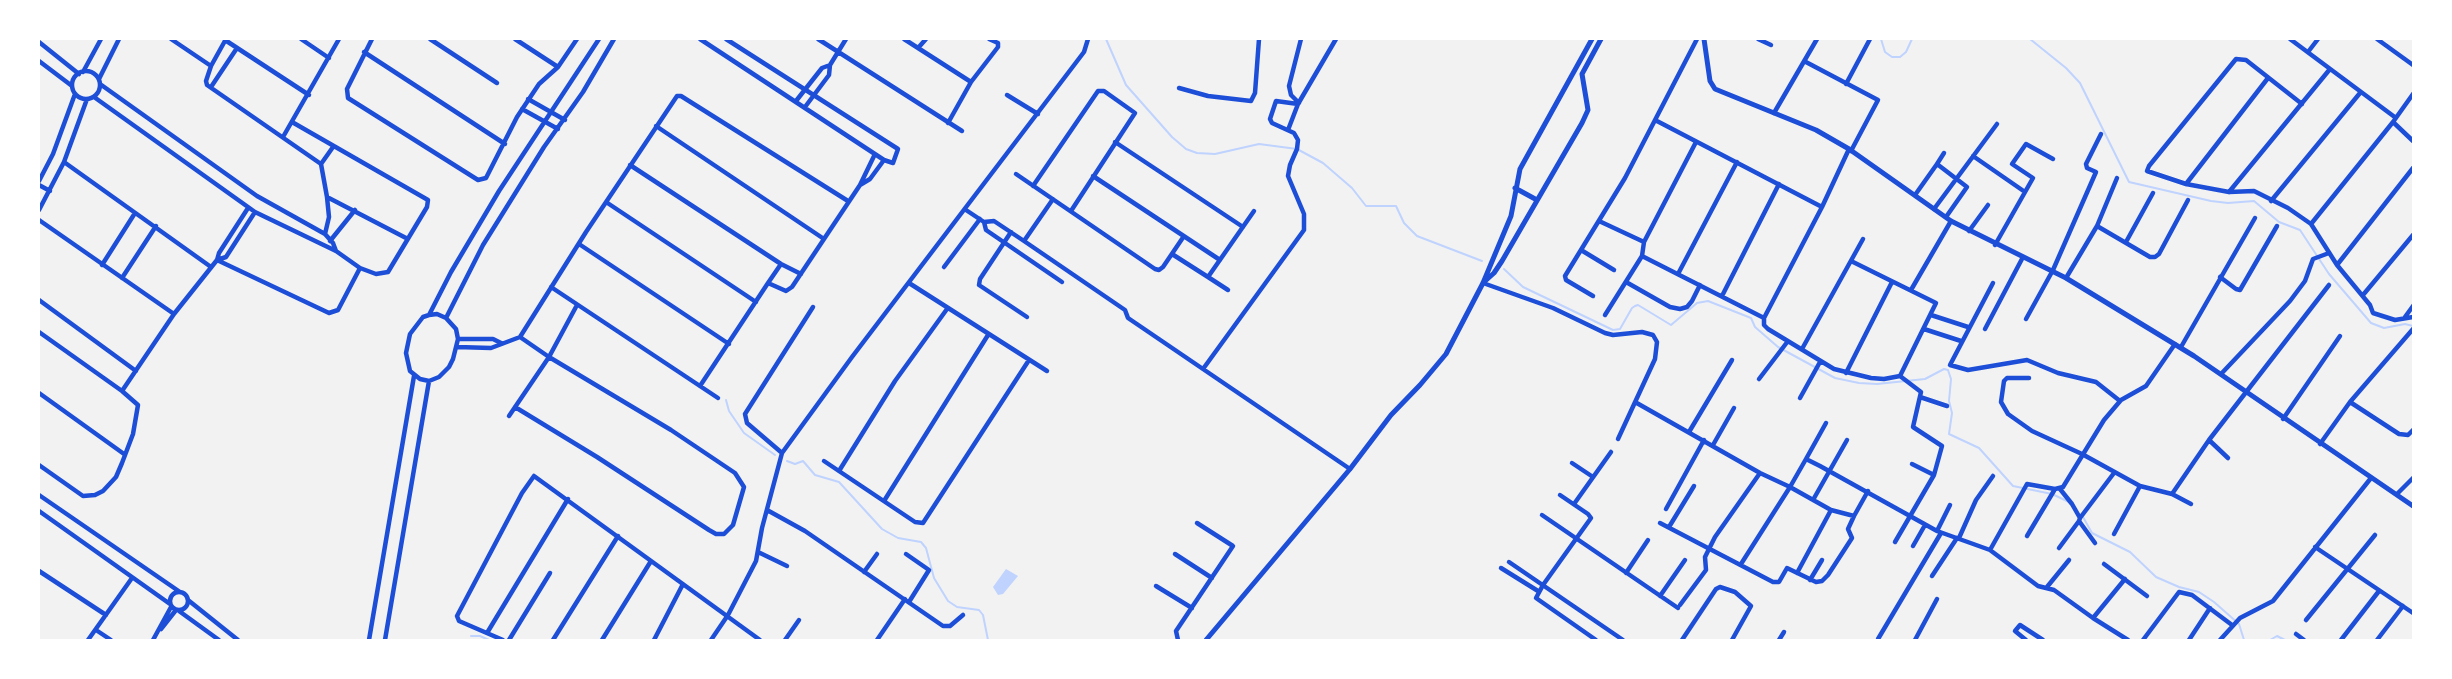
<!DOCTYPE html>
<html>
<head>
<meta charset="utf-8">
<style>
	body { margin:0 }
	#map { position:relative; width:2452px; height:679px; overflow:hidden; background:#f2f2f2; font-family:Montserrat,sans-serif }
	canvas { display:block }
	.frame { position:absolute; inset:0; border:40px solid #fff; pointer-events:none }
</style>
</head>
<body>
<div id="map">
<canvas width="2452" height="679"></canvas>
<div class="frame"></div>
</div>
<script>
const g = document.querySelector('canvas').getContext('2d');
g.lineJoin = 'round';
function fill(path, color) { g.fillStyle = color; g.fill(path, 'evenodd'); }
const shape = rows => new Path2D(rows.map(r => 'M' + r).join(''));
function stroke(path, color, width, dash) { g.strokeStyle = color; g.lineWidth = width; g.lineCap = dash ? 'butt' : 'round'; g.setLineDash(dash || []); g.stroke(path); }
fill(shape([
	[1006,569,1018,576,1003,594,998,595,993,587]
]), '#bfd3fe');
stroke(shape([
	[1106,39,1126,85,1172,137,1186,149,1197,153,1215,154,1259,144,1297,149,1323,163,1352,188,1366,206,1396,206,1404,223,1417,236,1482,261],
	[1881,39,1885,52,1892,57,1900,57,1906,52,1912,39],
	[2030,39,2066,68,2080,83,2129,182,2211,201,2228,203,2254,201,2279,222,2300,230,2329,274,2371,323,2384,328,2405,324,2413,326],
	[1504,269,1523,287,1613,330,1620,329,1632,308,1635,306,1638,305,1671,325,1697,303,1708,301,1751,318,1755,327,1778,347,1835,378,1859,383,1877,384,1925,379,1944,369,1948,370,1951,379,1949,401,1952,413,1949,434,1979,448,2013,486,2052,494,2069,502],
	[726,400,729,411,744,433,775,455],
	[787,461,795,464,803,461,815,475,839,482,882,529,898,538,921,542,926,548,934,578,948,601,957,607,979,610,983,615,988,640],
	[2083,517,2092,533,2130,552,2156,577,2179,587,2199,592,2214,602,2239,624,2244,640],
	[471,636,480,636,489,640],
	[2270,640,2277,636,2285,640]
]), '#bfd3fe', 2);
stroke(shape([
	[171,39,211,66],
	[226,39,211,66,206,81,207,85,321,164],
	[301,39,329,58],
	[372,39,347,89,348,98,478,180,486,178,517,117,539,84,558,67,577,39],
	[430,39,497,83],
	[515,39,558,67],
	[700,39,884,160,893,163,898,149,726,39],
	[818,39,962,131],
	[904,39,971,82],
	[1758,39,1771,45],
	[2290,39,2396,118],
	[2377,39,2413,65],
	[225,40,309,95],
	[39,42,79,74],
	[918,48,926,39],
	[364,52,505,144],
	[2308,52,2318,39],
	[39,61,72,86],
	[1804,61,1878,100,1851,151],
	'72 85a14 14 0 1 1 28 0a14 14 0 1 1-28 0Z',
	[83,72,101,39],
	[99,79,119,39],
	[100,84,257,196,325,234,333,243,336,251],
	[1846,84,1870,39],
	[211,87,237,48],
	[1179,88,1208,96,1251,101,1255,93,1259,39],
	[1007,95,1038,114],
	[94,97,255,212,336,251,360,268,376,274,388,272,427,207,428,200,292,122],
	[528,99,565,120],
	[796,101,822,68,830,65],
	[1299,103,1291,95,1289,86,1301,39],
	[2302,104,2246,60,2236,59,2149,166,2147,171,2186,184,2229,192,2254,191,2288,208,2311,224,2337,265,2370,305,2373,313,2395,320,2413,317],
	[805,107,829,75,830,65,846,39],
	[522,109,558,129],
	[1774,113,1817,39],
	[1655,120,1822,207],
	[2393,122,2413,141],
	[948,123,971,82,998,47,998,43,989,39],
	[656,126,824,239],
	[1288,130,1298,104,1336,39],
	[283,137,339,39],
	[1115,142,1243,227],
	[333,147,321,164,327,197,406,238],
	[1973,156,2025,192],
	[64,162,211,267],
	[1937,164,1944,153],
	[630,165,781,264,801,274],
	[1016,174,1155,269,1159,270,1163,267,1184,236],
	[1093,176,1220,260],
	[39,181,53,154,75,94],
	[2186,184,2268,78],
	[39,185,50,191],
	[860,185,870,179,884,160],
	[1033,186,1098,91,1104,91,1135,113,1071,211],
	[2229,192,2330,69],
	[1915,195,1937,164,1967,187,1946,217],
	[2271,201,2360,93],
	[606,202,756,302],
	[1934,209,1997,124],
	[39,210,64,162,87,99],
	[966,210,984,222,994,221,1024,241,1125,310,1128,318,1350,469],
	[39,220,174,314],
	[1599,221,1644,242],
	[984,222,986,230,1062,282],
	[2311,224,2393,122,2413,94],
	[2097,226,2150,257,2155,257,2159,254,2188,200],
	[1969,231,1988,205],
	[1011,232,980,279,979,285,1027,317],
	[325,234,329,217,327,197],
	[330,241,355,210],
	[1024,241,1053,199],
	[2126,242,2153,193],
	[579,244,729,344],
	[1995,245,2033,178,2012,164,2026,144,2053,159],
	[1581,250,1614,270],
	[1172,254,1208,277,1254,211],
	[1642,256,1764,318],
	[217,260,329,313,338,310,360,268],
	[217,260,226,257,255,212],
	[1851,261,1936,303,1900,376],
	[102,265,135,213],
	[2337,265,2413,168],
	[944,267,980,219],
	[1678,274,1737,162],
	[1208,277,1228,290],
	[2220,277,2236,289,2240,290,2277,226],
	[122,278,156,226],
	[2066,278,2097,226,2117,178],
	[1626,282,1670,307,1680,309,1687,307,1692,301,1700,285],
	[768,283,781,264],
	[909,283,1047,371],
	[1483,283,1553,308,1605,333,1613,335,1642,332,1653,335,1657,342,1655,359,1618,439],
	[1993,283,1950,365,1968,370,2027,360,2058,373,2096,382,2120,401],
	[551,287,718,398],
	[1911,290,1951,221],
	[2363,295,2413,235],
	[1593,296,1566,280,1565,276,1625,178,1697,39],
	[1722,296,1779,184],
	[39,300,136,371],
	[429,315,437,314,446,318,456,329,458,339,453,359,449,367,439,377,429,381,420,379,410,371,406,353,410,334,423,317,429,315,451,272,499,191,599,39],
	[1605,315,1642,256,1644,242,1696,142],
	[1931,315,1968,327],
	[2405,317,2413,306],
	[446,318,483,245,544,147,583,92,614,39],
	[1764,318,1822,207,1849,149],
	[1764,318,1764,325,1768,329,1834,369,1871,378,1884,379,1900,376],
	[2026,319,2053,270,2096,172,2087,168,2086,164,2101,134],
	[1924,329,1961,341],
	[1985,329,2023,257],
	[39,332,122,391,138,405,133,434,122,463,116,477,103,491,95,495,83,496,39,465],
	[458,339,493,339,501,343],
	[457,347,491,348,520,337,586,232,677,96,681,96,848,201],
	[2181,347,2255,218],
	[1802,349,1863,239],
	[1203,369,1304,230,1304,214,1288,176,1290,165,1297,149,1298,140,1294,133,1272,123,1270,119,1276,101,1298,104],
	[1846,373,1892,282],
	[2221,374,2290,301,2305,281,2313,259,2329,253],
	[2029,378,2007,378,2004,381,2001,402,2008,414,2032,431,2082,454,2140,486,2114,534],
	[1759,379,1788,341],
	[700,386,768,283,786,291,792,287,860,185,875,154],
	[122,391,174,314,217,260,219,253,248,208],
	[39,393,124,454],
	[1920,397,1947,406],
	[1800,398,1820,362],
	[1635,402,1760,473,1790,487,1806,459,1820,466,1937,531,1990,550,2038,586,2054,590,2093,618,2128,640],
	[2350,402,2399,434,2408,435,2413,430],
	[515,407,597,457,709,530,716,534,724,534,733,525,744,487,735,473,671,430,549,357,520,337],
	[509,416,549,357,577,305],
	[2283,419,2340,336],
	[1689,432,1732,360],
	[2209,440,2228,458],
	[2320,444,2350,402,2413,329],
	[1713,445,1734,408],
	[782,453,747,423,745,414,813,307],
	[1806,459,1826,423],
	[824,461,915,522,923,523,1029,360],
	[1572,463,1593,477],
	[1912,464,1934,475],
	[839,471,895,381,947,309],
	[2140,486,2172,494],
	[2060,489,2072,504,2080,518,2079,521,2095,543],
	[2397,494,2413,478],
	[39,495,180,592],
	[1560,495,1588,514,1591,518,1543,585,1536,598,1596,640],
	[1813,500,1847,440],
	[884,501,988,335],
	[1574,504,1611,452],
	[2191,504,2172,494,2209,440,2329,285],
	[1666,509,1704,440],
	[767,510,805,531,943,626,950,626,963,615],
	[39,511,170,604],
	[1542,515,1678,608],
	[2080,518,2114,473],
	[1660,523,1773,582,1779,582,1787,568,1816,582,1822,581,1828,575,1852,538,1848,529,1854,516],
	[1669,527,1694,486],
	[1937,531,1950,505],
	[2027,536,2055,489],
	[1959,538,1976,500,1993,476],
	[1895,542,1934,475,1942,446,1913,427,1921,392,1900,376],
	[1913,546,1925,525],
	[2315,547,2413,613],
	[2059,548,2079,521],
	[1990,550,2027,484,2055,489,2063,487,2104,420,2121,400,2146,386,2175,344],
	[758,552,787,566],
	[906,554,929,570,909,602],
	[1175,554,1212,578],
	[1509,562,1623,640],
	[1741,564,1790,487,1831,510,1854,516,1868,491],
	[2104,564,2147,596],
	[1501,568,1538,591],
	[39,571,106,615],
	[864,572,877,554],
	[1626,573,1648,540],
	[1797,573,1831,510],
	[1932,576,1957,538],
	[1810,580,1822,560],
	[1156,586,1192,608],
	[2047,587,2069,560],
	'170 601a9 9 0 1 1 18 0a9 9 0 1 1-18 0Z',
	[1660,596,1685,560],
	[188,600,238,640],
	[1680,605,1706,570,1705,557,1715,537,1760,473],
	[179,611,219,640],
	[2093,618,2125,579],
	[2306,620,2375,535],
	[161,629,176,610],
	[96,630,111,640],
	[487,633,568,499],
	[2296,634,2304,640],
	[1878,639,1941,533],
	[88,640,132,578],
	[153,640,171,607],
	[369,640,414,376],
	[385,640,429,381],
	[503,640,459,621,457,616,522,493,534,476,760,640],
	[509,640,550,573],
	[553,640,618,536],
	[602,640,651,561],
	[654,640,683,584],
	[711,640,728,615,756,561,762,528,782,453,852,357,1084,52,1088,39],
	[785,640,799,620],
	[877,640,905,599],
	[1178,640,1176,631,1233,546,1197,523],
	[1682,640,1716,589,1720,587,1735,592,1751,606,1732,640],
	[1779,640,1784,632],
	[1915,640,1937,599],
	[2026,640,2015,631,2020,625,2043,640],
	[2143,640,2179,592,2192,595,2232,625],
	[2189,640,2210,608],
	[2220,640,2240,618,2273,601,2371,478],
	[2341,640,2379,591],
	[2377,640,2403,606]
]), '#1d4ed8', 4.5);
stroke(shape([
	[1704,39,1710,81,1715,89,1816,130,1849,149,1951,221,2066,278,2194,356,2413,506],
	[1515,188,1537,200],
	[1484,282,1494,273,1502,261,1582,123,1588,110,1582,74,1601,39],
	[1206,640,1350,469,1391,415,1420,385,1446,354,1483,283,1511,216,1520,169,1592,39]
]), '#1d4ed8', 5);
</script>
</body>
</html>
